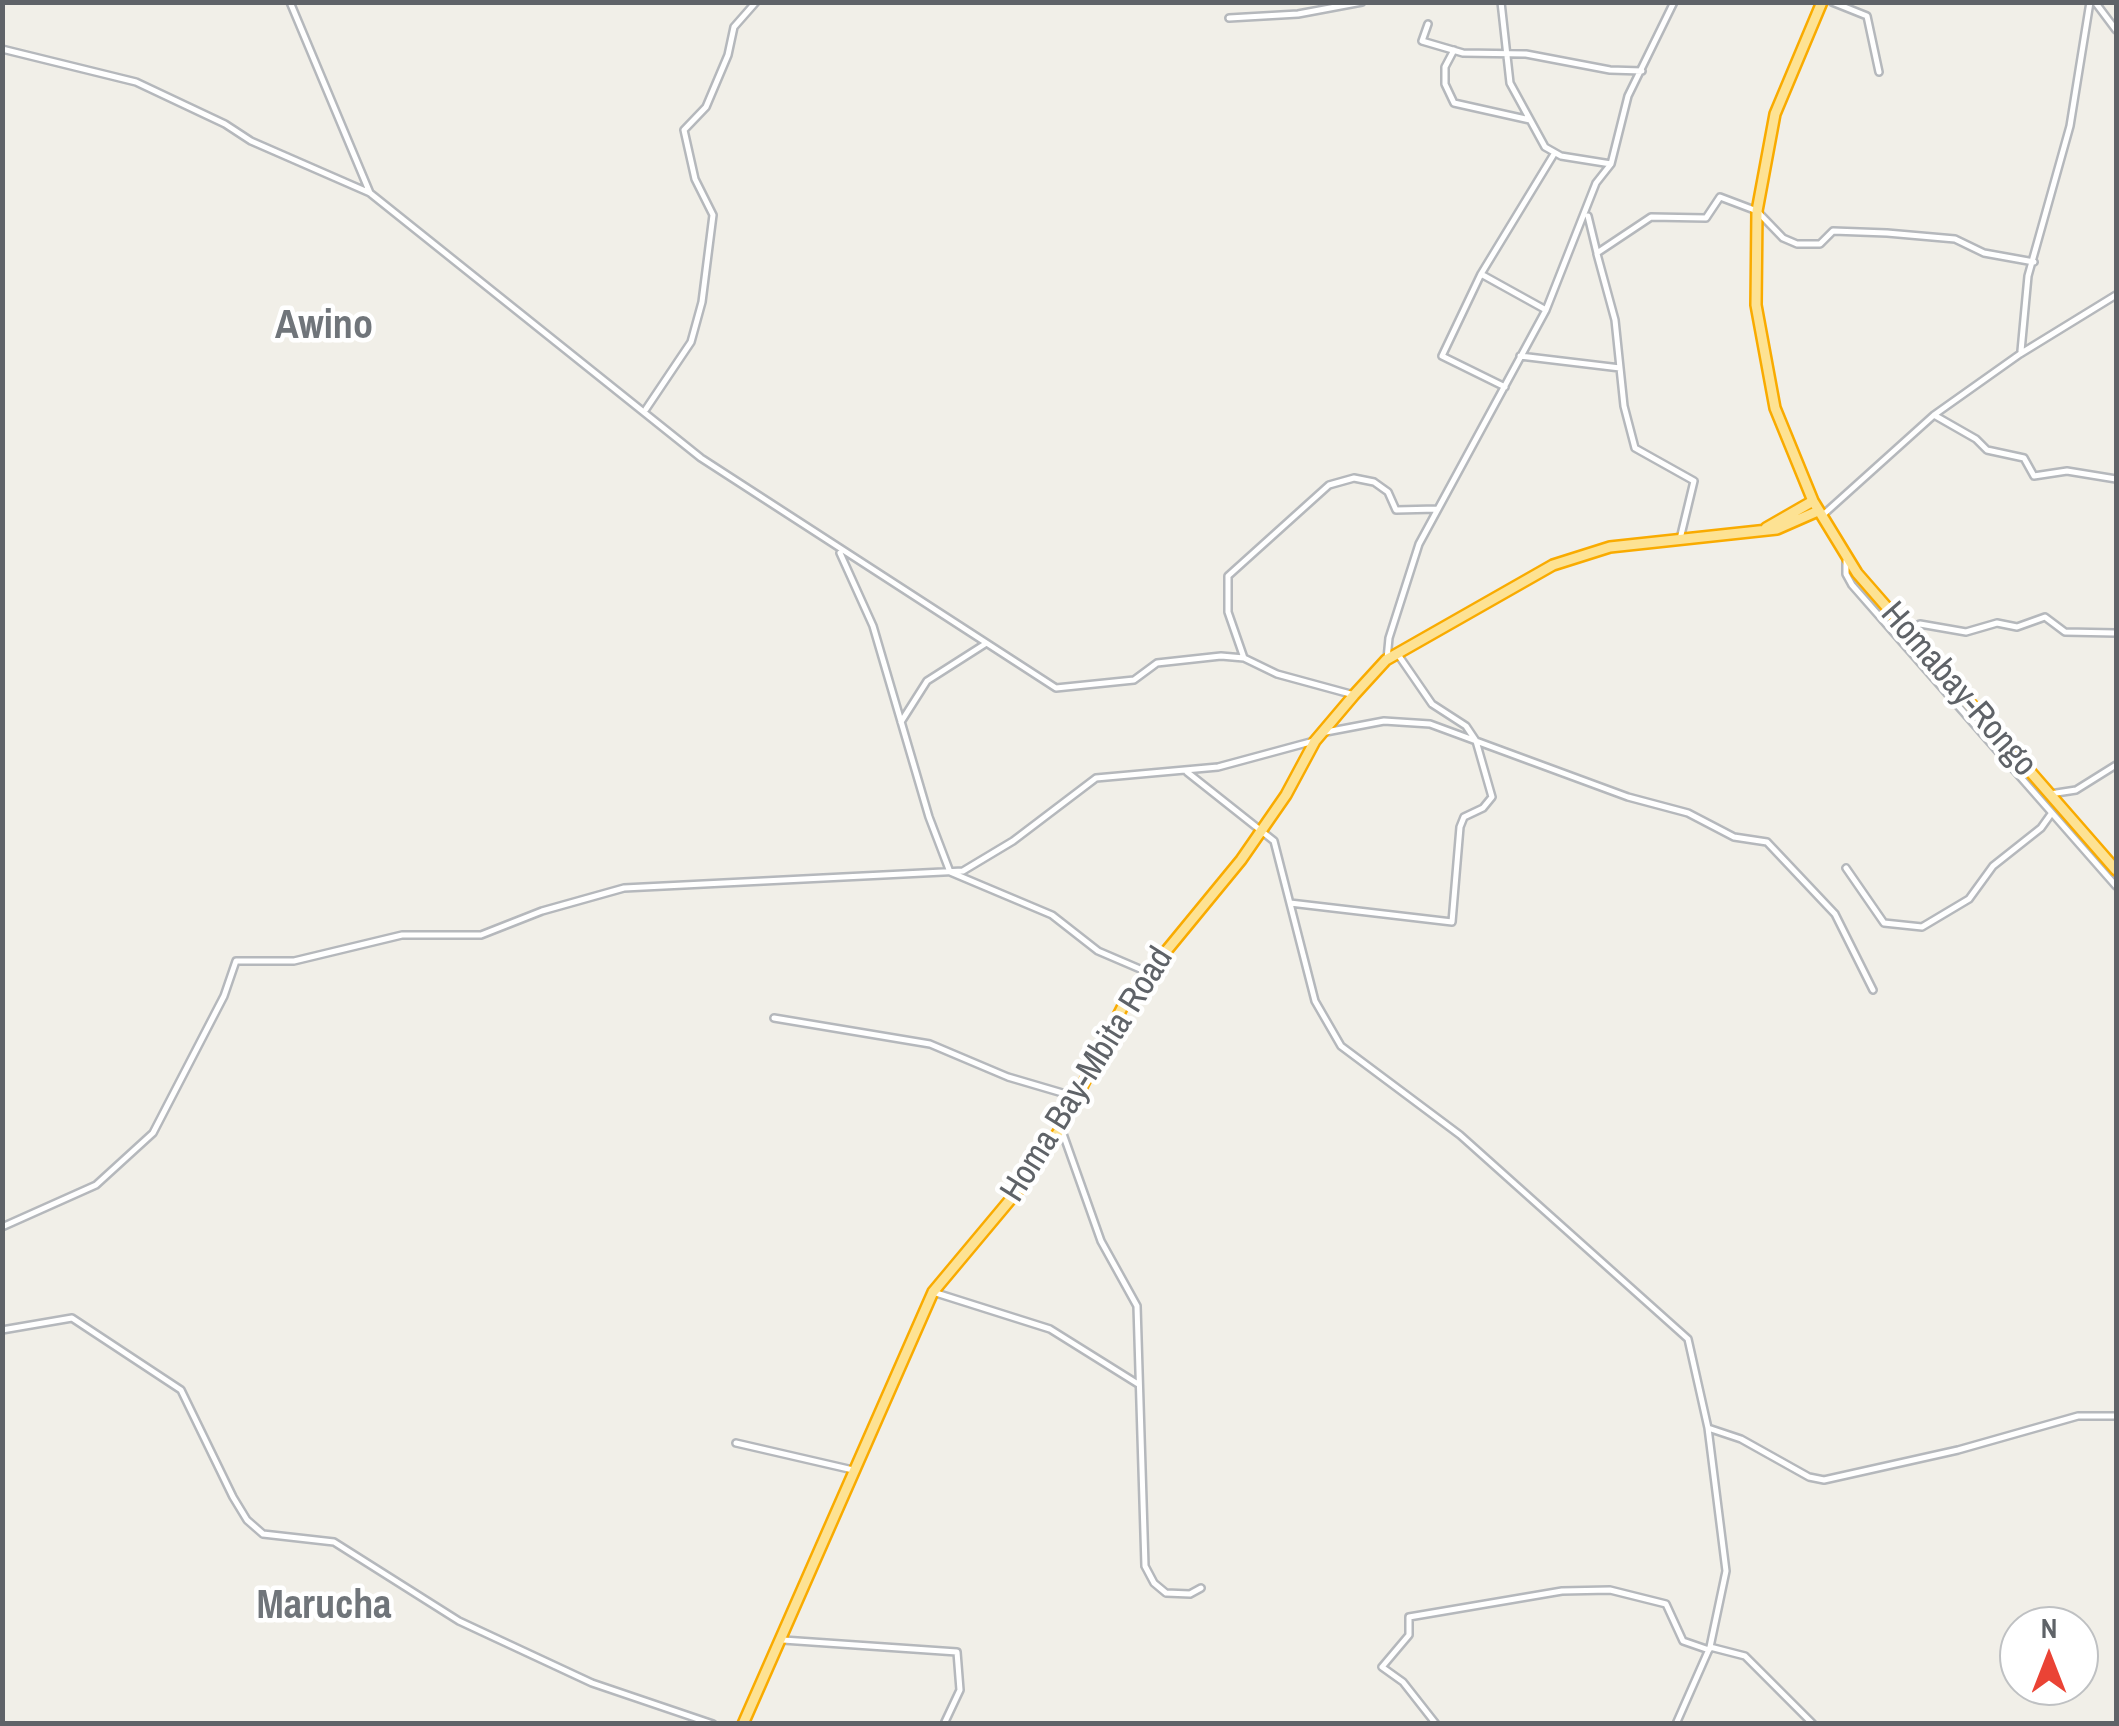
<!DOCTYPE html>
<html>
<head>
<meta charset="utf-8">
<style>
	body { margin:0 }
	#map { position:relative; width:2119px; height:1726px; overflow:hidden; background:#f1efe8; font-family:"Archivo Narrow",sans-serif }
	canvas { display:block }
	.frame { position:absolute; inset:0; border:5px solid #5f6368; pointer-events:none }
	.north { position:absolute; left:1999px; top:1606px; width:100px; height:100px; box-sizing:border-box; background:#fff; border:2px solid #bfc1c3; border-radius:50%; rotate:0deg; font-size:28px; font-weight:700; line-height:40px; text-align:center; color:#5f6368 }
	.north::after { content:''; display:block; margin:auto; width:35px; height:45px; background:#ea4335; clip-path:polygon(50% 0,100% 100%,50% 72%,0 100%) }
</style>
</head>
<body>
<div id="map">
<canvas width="2119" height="1726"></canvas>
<div class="frame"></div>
<div class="north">N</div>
</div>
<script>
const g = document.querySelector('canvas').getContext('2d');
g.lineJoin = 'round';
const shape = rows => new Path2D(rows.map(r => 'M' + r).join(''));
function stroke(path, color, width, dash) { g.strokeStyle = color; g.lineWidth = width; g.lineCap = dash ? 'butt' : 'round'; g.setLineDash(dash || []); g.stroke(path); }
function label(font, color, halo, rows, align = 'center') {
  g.font = font + ' "Archivo Narrow",sans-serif'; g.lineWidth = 9; g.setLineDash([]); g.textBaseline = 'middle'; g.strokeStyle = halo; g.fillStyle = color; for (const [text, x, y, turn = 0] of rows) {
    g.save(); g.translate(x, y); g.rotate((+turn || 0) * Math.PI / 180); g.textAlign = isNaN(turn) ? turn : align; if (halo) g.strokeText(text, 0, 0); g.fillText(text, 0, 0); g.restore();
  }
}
const minor = shape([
	[290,2,370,193],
	[1501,2,1510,83,1545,147,1561,156,1611,164],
	[1832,2,1867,16,1879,72],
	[2095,2,2116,30],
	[1229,18,1298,14,1362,2],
	[1428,24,1422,41,1463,53,1526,54,1610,70,1642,71],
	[2,49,136,82,225,124,251,141,370,193,701,458,1056,688,1134,680,1157,663,1221,656,1244,658,1277,674,1354,695],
	[1454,50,1445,67,1445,84,1454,103,1530,120],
	[1588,216,1597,253,1651,217,1706,218,1720,197,1757,211,1783,238,1797,244,1820,244,1833,231,1887,233,1955,239,1984,253,2034,262],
	[1597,254,1615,320,1624,406,1635,448,1694,481,1680,539],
	[1481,274,1546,310],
	[2021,351,2028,276,2070,126,2090,2],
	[1520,356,1620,368],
	[1505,387,1442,356,1481,274,1554,154],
	[646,409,691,342,702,302,713,215,695,179,684,130,706,107,728,55,734,27,756,2],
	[1934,415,1976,439,1987,450,2024,458,2034,476,2067,471,2116,479],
	[1824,514,1934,415,2020,354,2116,295],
	[840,553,873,626,929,817,950,872,1052,915,1098,951,1147,972],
	[1846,561,1846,574,1852,585,2116,886],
	[1898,636,1920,624,1966,632,1997,623,2017,627,2045,617,2065,632,2116,633],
	[1244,658,1228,612,1228,576,1329,485,1354,478,1374,482,1388,492,1396,510,1437,509],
	[1387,659,1389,638,1419,544,1546,310,1596,183,1611,164,1628,96,1674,2],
	[901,722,927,681,985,644],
	[1326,732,1384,721,1430,724,1628,797,1688,813,1734,837,1767,842,1835,914,1873,990],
	[1187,772,1274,841,1315,1001,1341,1046,1460,1135,1688,1339,1708,1428,1726,1571,1710,1647,1676,1724],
	[2050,794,2076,790,2116,765],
	[1846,868,1884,923,1922,927,1969,899,1993,866,2041,828,2051,814],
	[1290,903,1452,922,1460,827,1464,817,1483,808,1492,797,1476,741,1466,726,1432,704,1399,656],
	[774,1018,930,1044,1008,1077,1076,1097],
	[1062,1131,1101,1241,1137,1306,1145,1566,1154,1583,1166,1593,1190,1594,1201,1588],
	[2,1227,96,1185,153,1133,224,996,236,961,294,961,402,935,481,935,542,911,624,888,963,871,1013,841,1096,778,1218,767,1314,741],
	[933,1292,1050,1329,1138,1384],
	[2,1330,72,1318,181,1390,233,1497,247,1520,263,1534,334,1542,459,1621,592,1683,713,1724],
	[1708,1428,1741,1439,1809,1477,1824,1480,1958,1450,2078,1416,2116,1416],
	[736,1443,853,1470],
	[783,1640,957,1652,960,1690,944,1724],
	[1710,1647,1745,1656,1813,1724],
	[1436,1724,1403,1682,1382,1667,1409,1635,1409,1617,1562,1591,1610,1590,1666,1604,1683,1641,1709,1650]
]);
const highway = shape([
	[1822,2,1775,114,1757,211,1756,305,1775,408,1813,501,1857,573,2116,870],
	[1766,528,1813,501],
	[743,1724,933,1292,1025,1182,1061,1128,1126,1000,1241,860,1286,795,1315,741,1354,695,1386,660,1553,565,1610,547,1777,529,1818,511]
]);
stroke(minor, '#b5b8bc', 10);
stroke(highway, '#f9ab00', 14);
stroke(minor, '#fff', 5);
stroke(highway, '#fde293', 9);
label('35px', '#5f6368', '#fff', [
	["Homabay-Rongo",1958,690,49],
	["Homa Bay-Mbita Road",1088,1075,-58]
]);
label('bold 40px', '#70757a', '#fff', [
	["Awino",324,327],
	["Marucha",324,1607]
]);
</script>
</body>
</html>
